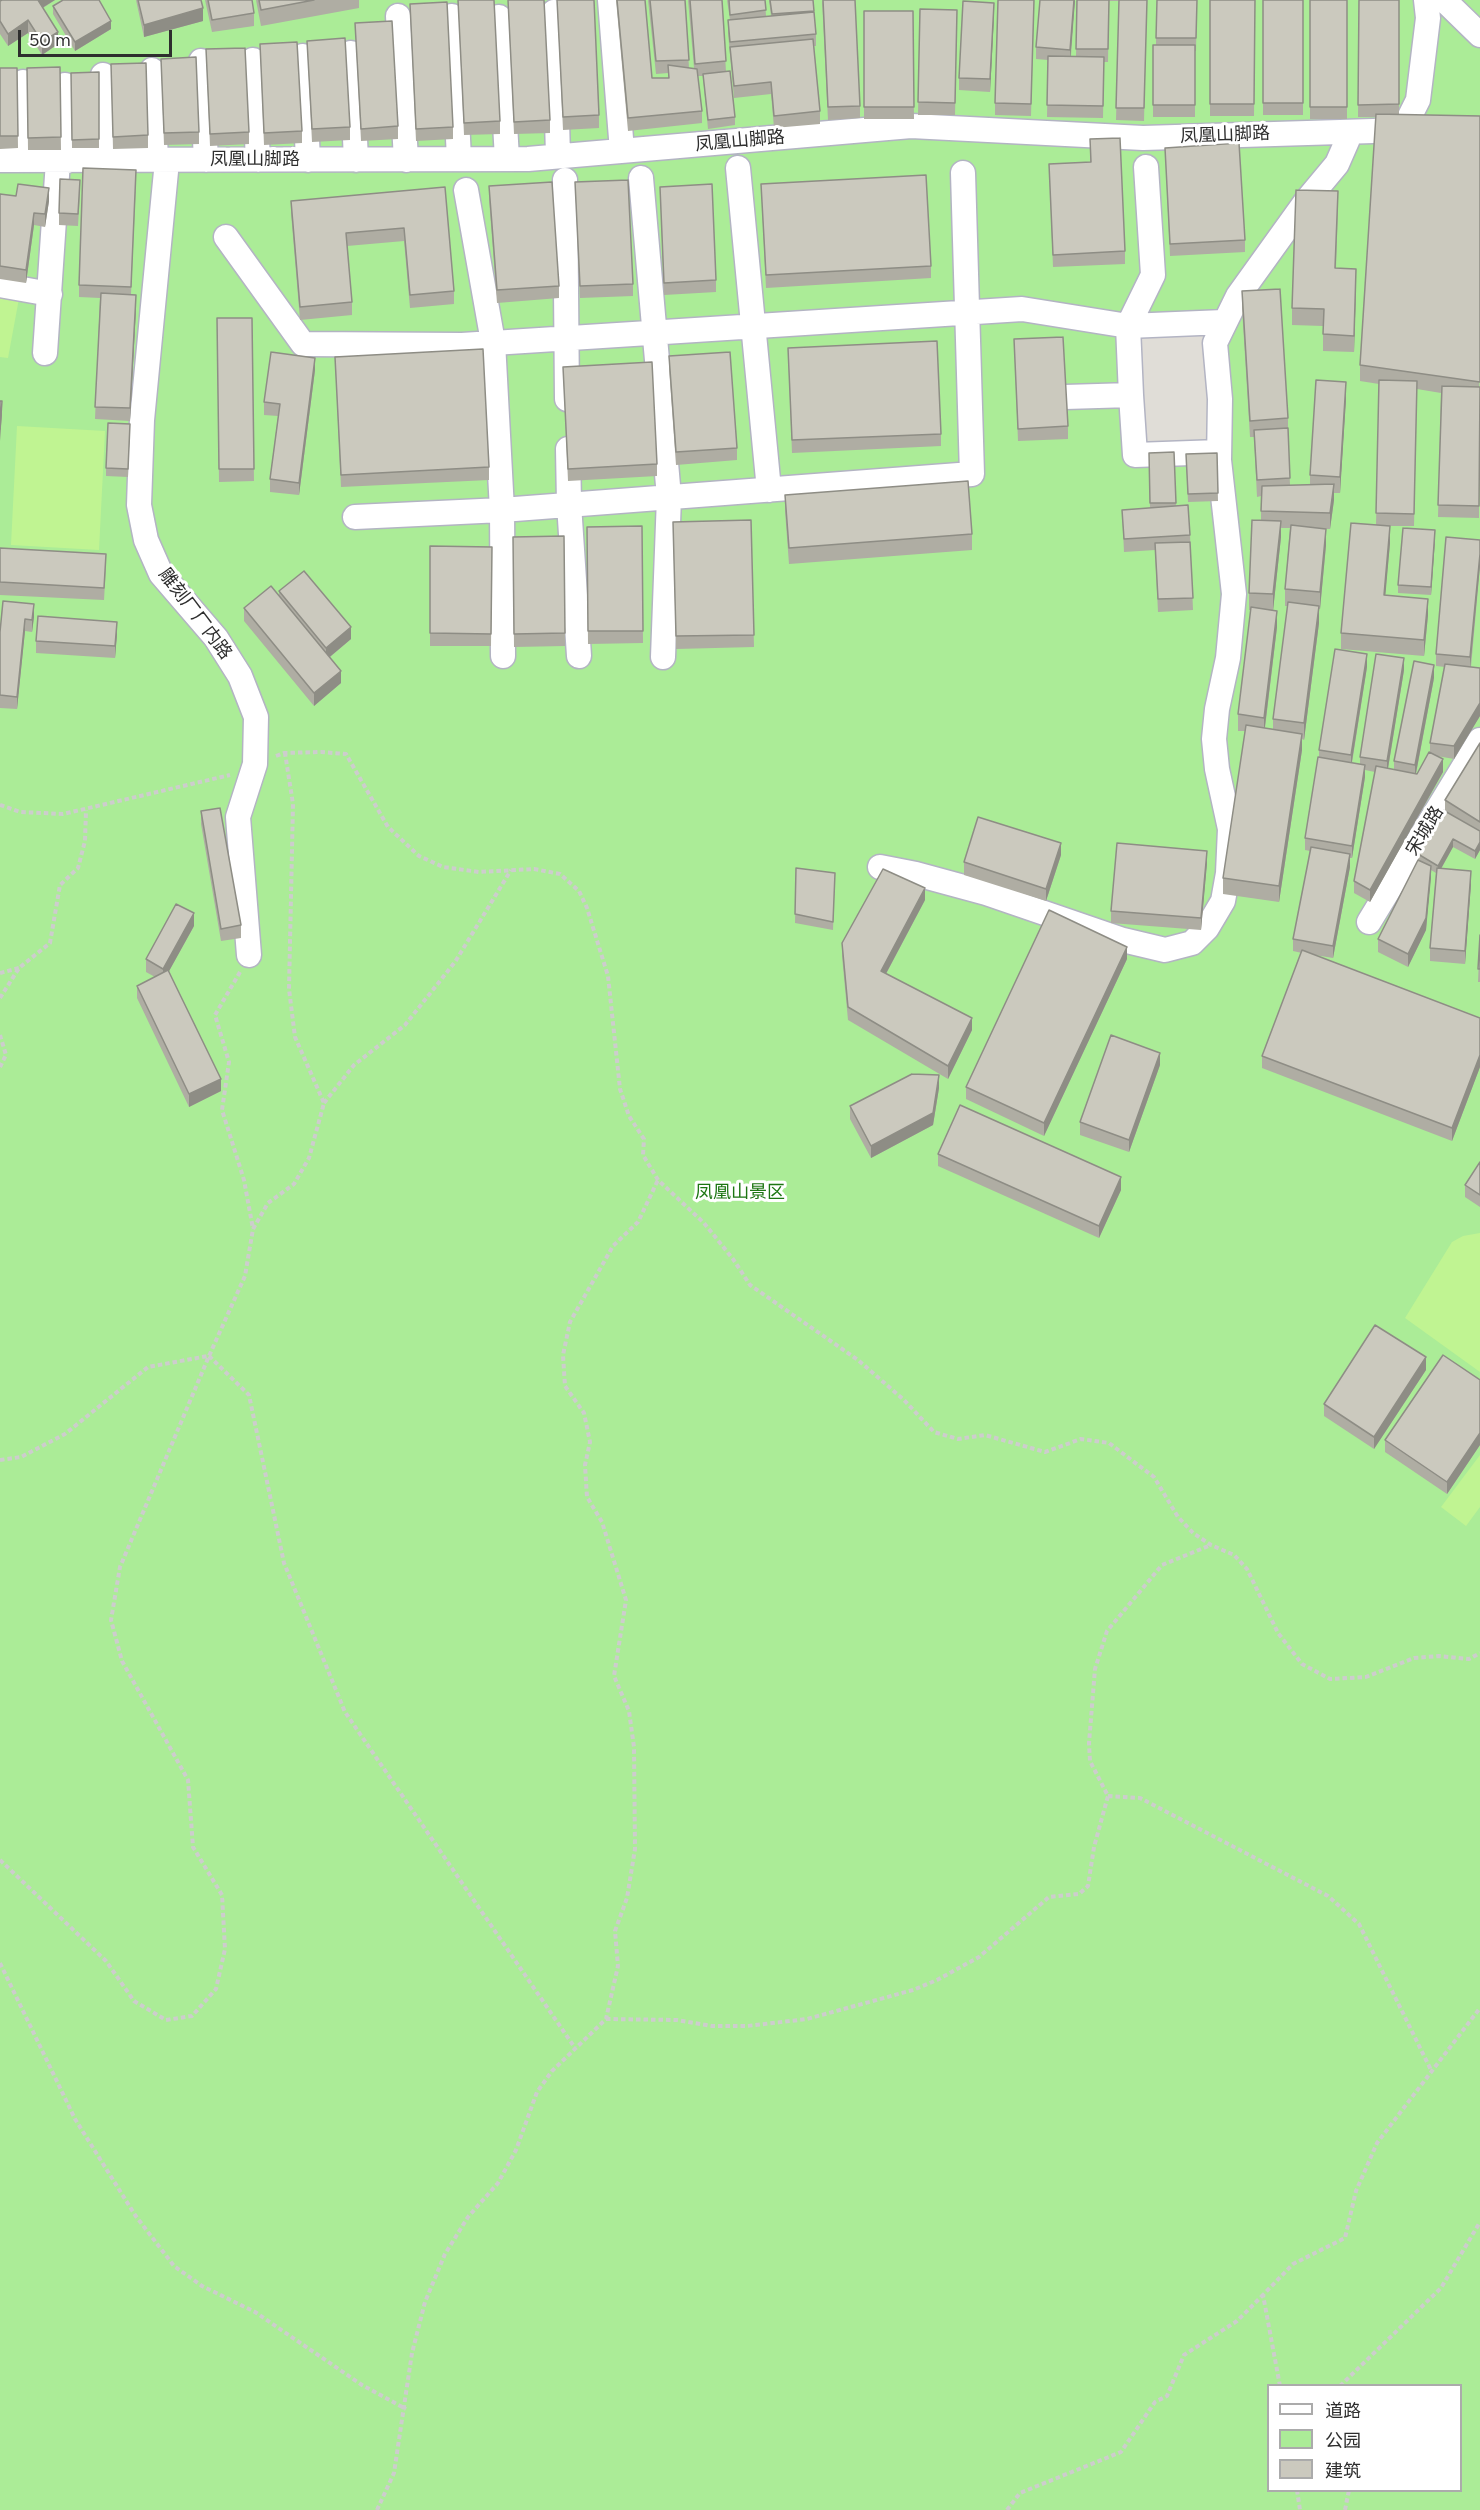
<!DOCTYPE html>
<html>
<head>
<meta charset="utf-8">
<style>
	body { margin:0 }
	#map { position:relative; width:1480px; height:2510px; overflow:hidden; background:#f0ebe0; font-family:Figtree,"Noto Sans SC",sans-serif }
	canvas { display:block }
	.legend { position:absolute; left:1267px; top:2384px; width:195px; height:108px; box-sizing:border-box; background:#fff; border:2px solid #ababab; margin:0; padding:8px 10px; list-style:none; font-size:18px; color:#2e2e2e }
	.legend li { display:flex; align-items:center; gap:12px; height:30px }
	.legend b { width:30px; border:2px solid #ababab }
	.scale { position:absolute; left:18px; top:30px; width:154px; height:27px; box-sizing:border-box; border:3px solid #2e2e2e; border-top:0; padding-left:8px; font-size:18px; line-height:21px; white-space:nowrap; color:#2e2e2e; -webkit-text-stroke:4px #fff; paint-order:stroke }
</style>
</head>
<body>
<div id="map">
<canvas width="1480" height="2510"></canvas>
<ul class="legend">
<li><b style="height:8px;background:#fff"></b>道路</li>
<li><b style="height:16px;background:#abec97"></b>公园</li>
<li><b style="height:16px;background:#cbc9be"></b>建筑</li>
</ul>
<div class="scale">50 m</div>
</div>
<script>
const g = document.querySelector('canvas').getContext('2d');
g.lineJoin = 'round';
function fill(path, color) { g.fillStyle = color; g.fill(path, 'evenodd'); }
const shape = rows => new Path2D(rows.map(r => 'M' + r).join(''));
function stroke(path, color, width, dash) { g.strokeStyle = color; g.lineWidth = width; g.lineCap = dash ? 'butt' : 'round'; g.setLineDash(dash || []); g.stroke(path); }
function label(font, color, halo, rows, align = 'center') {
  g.font = font + ' Figtree,"Noto Sans SC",sans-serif'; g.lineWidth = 6; g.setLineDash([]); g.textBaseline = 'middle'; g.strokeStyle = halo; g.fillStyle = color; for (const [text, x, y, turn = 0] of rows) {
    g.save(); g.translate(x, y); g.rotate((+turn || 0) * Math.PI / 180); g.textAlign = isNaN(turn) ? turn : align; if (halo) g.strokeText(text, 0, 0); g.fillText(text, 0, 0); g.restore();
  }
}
fill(shape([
	[0,0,1480,0,1480,2510,0,2510],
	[1268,2386,1460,2386,1460,2490,1268,2490]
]), '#abec97');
fill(shape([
	[0,289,20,293,8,358,0,357],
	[17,426,105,431,99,550,11,545],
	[1480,1233,1480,1372,1405,1318,1452,1242,1463,1236],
	[1480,1455,1480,1507,1466,1526,1441,1507]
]), '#c0f492');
fill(shape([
	[1207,329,1214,439,1146,443,1139,334]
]), '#e0ddd7');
const minor = shape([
	[610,0,622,151],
	[1444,0,1480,35],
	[554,12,558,156],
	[398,16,406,160],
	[452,16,459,159],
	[499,17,507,159],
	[351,53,356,160],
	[303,56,308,160],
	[253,60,258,160],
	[201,61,206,160],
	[152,70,156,160],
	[103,75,106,161],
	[23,82,23,160],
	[65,85,67,161],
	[1403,130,1418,100,1428,18,1426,0],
	[0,160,528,159,911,126,1143,138,1406,130],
	[167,161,142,420,139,505,146,540,161,574,216,638,240,676,256,717,255,764,238,817,249,955],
	[738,168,769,490],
	[641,178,669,497,663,657],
	[565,180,567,399],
	[466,190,493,342,502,510,503,656],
	[226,237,303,344,462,345,1022,309,1128,326,1153,275,1146,167],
	[0,285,50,294],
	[45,353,58,161],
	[1131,395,1128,326,1224,322],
	[1065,397,1131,395,1135,455,1219,452],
	[568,449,569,504,579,656],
	[355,517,502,510,972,474,963,173],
	[880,867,916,874,986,893,1123,940,1165,950,1192,943,1207,928,1223,901,1228,873,1230,829,1217,769,1214,739,1217,709,1228,658,1234,594,1219,460,1220,399,1215,343,1238,296,1307,200,1337,164,1351,132],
	[1369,922,1480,740]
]);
stroke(minor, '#b3b4c3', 27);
stroke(shape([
	[276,756,284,753,321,752,346,754,388,827,419,856,443,867,479,872,534,869,560,874,579,891,587,908,608,976,620,1089,629,1116,644,1139,643,1155,658,1180,704,1223,733,1259,750,1285,858,1360,904,1400,934,1432,958,1439,985,1435,1045,1452,1081,1439,1109,1443,1154,1477,1178,1517,1193,1533,1211,1545,1234,1555,1247,1569,1278,1633,1302,1664,1330,1679,1366,1677,1414,1658,1439,1656,1469,1659,1480,1653],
	[0,805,20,812,63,814,230,775],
	[240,972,215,1015,229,1062,222,1110,244,1180,253,1229],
	[0,973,19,968],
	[0,998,19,968,50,943,60,885,78,868,85,841,86,810],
	[0,1035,6,1055,0,1067],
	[324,1103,354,1065,405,1025,455,962,511,870],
	[209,1356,249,1395,284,1563,345,1712,575,2048],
	[0,1460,21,1457,65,1434,148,1367,208,1356],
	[1108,1796,1140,1798,1328,1896,1359,1924,1432,2072],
	[0,1860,106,1961,134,2001,166,2020,192,2016,216,1989,225,1949,222,1895,193,1847,188,1780,122,1661,111,1620,120,1567,209,1356,245,1276,253,1229,268,1203,294,1184,309,1158,324,1103,295,1037,289,989,293,804,285,753],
	[0,1963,75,2119,135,2215,174,2266,202,2286,255,2312,362,2385,406,2409],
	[606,2019,677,2020,712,2026,747,2026,807,2019,913,1990,937,1980,979,1957,1049,1897,1079,1894,1088,1886,1094,1847,1108,1796,1090,1761,1089,1743,1095,1669,1107,1631,1162,1565,1211,1545],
	[1280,2386,1263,2295,1293,2264,1345,2238,1356,2191,1377,2143,1480,2008],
	[1340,2386,1441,2288,1480,2222],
	[1297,2490,1300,2510],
	[377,2510,394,2473,412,2353,425,2302,445,2254,468,2217,498,2183,516,2150,537,2092,552,2071,606,2019,618,1966,615,1931,627,1898,635,1849,634,1747,629,1711,614,1676,626,1600,602,1522,587,1497,585,1465,590,1442,584,1413,565,1386,563,1355,570,1322,613,1246,638,1222,658,1180],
	[1007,2510,1020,2493,1121,2452,1155,2402,1167,2396,1184,2355,1237,2321,1263,2295],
	[1345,2510,1349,2490]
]), '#cdcdcd', 4, [4.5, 3]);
stroke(minor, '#fff', 24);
fill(shape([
	[2,0,55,0,43,8,58,44,42,55,28,33,8,46,0,34,0,1],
	[136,0,201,0,203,21,144,37],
	[205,0,252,0,254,13,254,26,212,32],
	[256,0,359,0,359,8,261,26],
	[458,0,500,121,500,134,464,135],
	[508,0,550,120,550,133,514,134],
	[557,0,599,115,599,128,563,130],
	[616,0,645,0,652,78,668,78,668,73,656,74,648,0,685,0,689,68,694,68,688,0,722,0,726,72,735,117,735,125,708,129,703,76,698,76,702,111,702,123,628,131],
	[727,0,765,0,766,16,771,16,769,0,813,0,814,12,816,34,816,46,814,46,820,111,820,124,774,128,771,94,734,98,728,33,728,20,730,20],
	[822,0,860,106,860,118,828,120],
	[1034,0,1031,116,995,115,995,103],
	[1040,0,1075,0,1071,56,1076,56,1077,0,1147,0,1144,121,1116,120,1119,1,1109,1,1108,62,1104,62,1103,118,1047,117,1048,60,1036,59,1036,47],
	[1197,0,1196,51,1195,51,1195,117,1153,117,1153,45,1156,45,1156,38],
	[1210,0,1255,0,1254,116,1210,116],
	[1263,0,1303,0,1303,115,1263,115],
	[1310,0,1347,0,1347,119,1310,119],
	[1359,0,1399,0,1399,115,1480,116,1479,518,1438,517,1441,393,1417,389,1414,526,1385,526,1390,543,1385,595,1428,615,1424,656,1341,649,1341,633,1376,525,1379,384,1360,381,1360,365,1376,117,1358,117],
	[410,4,453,127,453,139,416,141],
	[53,6,111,29,75,51,53,14],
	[920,9,957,10,955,115,918,115],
	[864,11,913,11,914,119,864,119],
	[994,15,990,92,959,90,959,78],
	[355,23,398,126,398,139,361,141],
	[307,41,350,127,350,140,312,142],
	[260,44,302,131,302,143,264,145],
	[206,49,249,132,249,144,210,146],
	[161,59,199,132,199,144,164,145],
	[111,64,148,135,148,148,113,149],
	[60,67,61,150,28,150,27,68],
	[0,68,17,68,18,148,0,149],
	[99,72,99,148,72,148,71,73],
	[1090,139,1125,251,1125,264,1053,267,1049,164,1090,162],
	[1165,148,1245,240,1245,252,1170,256],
	[136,182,131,294,136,307,130,421,95,419,100,298,79,297,79,285],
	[575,182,633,284,633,296,580,298],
	[761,184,931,266,931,278,766,288],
	[489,186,559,286,559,298,497,303,489,199],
	[445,187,454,291,454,304,410,308,404,241,347,246,352,302,352,315,300,320,291,213,291,201],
	[660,187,716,280,716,292,664,295],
	[80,193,78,226,59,225,59,213],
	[0,194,49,201,45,227,34,225,26,283,0,279],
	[1338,207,1336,268,1356,285,1354,352,1323,351,1323,326,1292,325,1292,308],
	[1242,291,1288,418,1288,434,1290,485,1310,485,1310,475,1346,399,1340,493,1334,493,1334,500,1330,529,1326,529,1326,545,1320,609,1319,609,1319,623,1304,740,1302,739,1302,750,1279,902,1223,894,1223,878,1245,731,1238,731,1238,714,1251,610,1249,610,1249,593,1261,521,1261,496,1257,497,1254,437,1250,437,1242,308],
	[1281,528,1290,528,1285,589,1285,606,1288,606,1273,719,1273,729,1265,728,1277,627,1273,610,1281,537],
	[217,318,252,318,254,481,219,482],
	[1014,339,1068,426,1068,439,1018,441],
	[788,348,941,434,941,446,792,453],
	[669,356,737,448,737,460,676,465,669,368],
	[335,357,489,467,489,480,341,487],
	[563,367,657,464,657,476,568,481],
	[315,370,299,495,270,492,270,479,278,416,264,415,264,402],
	[130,424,128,477,106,476,106,468],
	[1174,452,1176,506,1190,535,1193,610,1158,612,1155,550,1124,552,1122,510,1150,508,1149,453],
	[1217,453,1218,501,1188,502,1186,454],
	[785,495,972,534,972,550,789,564,785,511],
	[751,520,754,647,676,649,673,522],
	[642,526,643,643,588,644,587,527],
	[564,536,565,646,514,647,513,537],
	[1435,539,1431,595,1398,593,1398,585],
	[1480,540,1480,566,1471,667,1480,668,1480,716,1454,759,1437,756,1443,772,1370,902,1354,893,1354,881,1375,772,1365,770,1365,777,1352,858,1350,858,1350,867,1333,958,1315,955,1480,1018,1480,1067,1452,1141,1262,1068,1262,1056,1302,953,1293,951,1293,939,1310,851,1305,850,1305,838,1319,757,1319,750,1367,667,1352,763,1360,764,1360,757,1404,670,1388,769,1394,770,1394,761,1434,678,1416,774,1417,774,1430,752,1430,743,1445,667,1436,666,1436,654],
	[430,546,492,547,491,646,430,646],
	[0,548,106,566,104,600,0,595],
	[279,591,351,639,330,657,341,683,314,706,244,621,244,608,279,596],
	[3,601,34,617,32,632,25,631,17,709,0,708,0,632],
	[117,634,115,658,36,653,36,641],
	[1480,743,1480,850,1475,859,1453,847,1441,869,1471,884,1465,964,1430,961,1430,948,1436,873,1431,870,1426,930,1408,967,1378,952,1378,939,1418,860,1418,854,1445,811,1445,800],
	[201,811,241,925,241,938,221,941,201,824],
	[1061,855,1046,901,964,875,964,862],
	[1207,863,1201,930,1111,923,1111,911],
	[796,868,835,873,833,930,795,923],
	[925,900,886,974,972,1030,948,1079,848,1020,842,956,842,943],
	[194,926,169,971,221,1091,189,1107,137,998,137,986,155,977,146,972,146,959],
	[1480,935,1480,982,1478,982],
	[1127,959,1044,1136,966,1099,966,1087],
	[1160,1065,1129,1152,1080,1135,1080,1122],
	[939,1088,933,1125,871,1158,850,1119,850,1106],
	[938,1154,1121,1190,1099,1238,938,1166],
	[1480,1162,1480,1207,1465,1197,1465,1185],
	[1426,1370,1374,1449,1324,1416,1324,1404],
	[1480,1380,1480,1445,1447,1494,1385,1452,1385,1440]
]), '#afada3');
fill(shape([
	[37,0,55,0,37,11],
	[1074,0,1075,0,1070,62,1070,50],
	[994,3,994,15,990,92,990,79],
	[203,8,203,21,144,37,144,25],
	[28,20,28,33,8,46,8,34],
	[111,21,111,29,75,51,75,42],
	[58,32,58,44,42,55,42,42],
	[49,188,49,201,45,227,45,214],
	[34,213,34,225,26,283,26,270],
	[1356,269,1356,285,1354,352,1354,336],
	[136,295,136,307,130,421,130,408],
	[315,358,315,370,299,495,299,483],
	[1346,382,1346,399,1340,493,1340,477],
	[2,401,2,413,0,441,0,429],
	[1334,484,1334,500,1330,529,1330,513],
	[1281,521,1281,537,1273,611,1273,594],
	[1390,526,1390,543,1384,611,1384,595],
	[1326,529,1326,545,1320,609,1320,592],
	[1435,530,1435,539,1431,595,1431,587],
	[1480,554,1480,566,1470,669,1470,657],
	[1428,599,1428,615,1424,656,1424,640],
	[34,604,34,617,32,632,32,620],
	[1319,606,1319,623,1304,740,1304,723],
	[1277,611,1277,627,1264,734,1264,718],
	[25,619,25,631,17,709,17,697],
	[117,622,117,634,115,658,115,646],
	[351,627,351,639,326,660,326,648],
	[1367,654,1367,667,1351,767,1351,755],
	[1404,658,1404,670,1387,774,1387,761],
	[1434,665,1434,678,1415,778,1415,765],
	[341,671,341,683,314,706,314,693],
	[1480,703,1480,716,1454,759,1454,746],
	[1302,734,1302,750,1279,902,1279,886],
	[1443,759,1443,772,1370,902,1370,890],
	[1365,765,1365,777,1352,858,1352,846],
	[1453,839,1453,847,1438,874,1438,866],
	[1480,842,1480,850,1475,859,1475,851],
	[1061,843,1061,855,1046,901,1046,889],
	[1207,851,1207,863,1201,930,1201,918],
	[1350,854,1350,867,1333,958,1333,946],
	[1431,866,1431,878,1426,930,1408,967,1408,954],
	[1471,871,1471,884,1465,964,1465,951],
	[925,888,925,900,881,983,881,971],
	[194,913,194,926,163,982,163,969],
	[1127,947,1127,959,1044,1136,1044,1123],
	[972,1018,972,1030,948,1079,948,1066],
	[1160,1053,1160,1065,1129,1152,1129,1140],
	[1480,1055,1480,1067,1452,1141,1452,1128],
	[939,1075,939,1088,933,1125,871,1158,871,1146],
	[221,1079,221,1091,189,1107,189,1094],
	[1121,1177,1121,1190,1099,1238,1099,1226],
	[1426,1357,1426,1370,1374,1449,1374,1437],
	[1480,1433,1480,1445,1447,1494,1447,1482]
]), '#8e8d85');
const building = shape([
	[2,0,38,0,58,32,42,42,28,20,8,34,0,21,0,1,2,0],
	[63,0,99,0,111,21,75,42,53,6,63,0],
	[138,0,201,0,203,8,144,25,138,0],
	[208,0,252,0,254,13,212,20,208,0],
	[259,0,314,0,261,10,259,0],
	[458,0,494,0,500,121,464,123,458,0],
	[508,0,544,0,550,120,514,122,508,0],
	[557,0,594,0,599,115,563,117,557,0],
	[617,0,645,0,652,78,669,78,668,65,697,69,702,111,628,118,617,0],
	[650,0,685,0,689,60,656,61,650,0],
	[690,0,722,0,726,61,695,64,690,0],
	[729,0,765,0,766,10,730,15,729,0],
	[770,0,813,0,814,11,772,14,770,0],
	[823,0,855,0,860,106,828,107,823,0],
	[998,0,1034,0,1031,104,995,103,998,0],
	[1040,0,1074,0,1070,50,1036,47,1040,0],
	[1077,0,1109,0,1108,49,1076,49,1077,0],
	[1119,0,1147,0,1144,108,1116,108,1119,0],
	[1157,0,1197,0,1196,38,1156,38,1157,0],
	[1210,0,1255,0,1254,104,1210,104,1210,0],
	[1263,0,1303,0,1303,103,1263,103,1263,0],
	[1310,0,1347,0,1347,107,1310,107,1310,0],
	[1359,0,1399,0,1399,104,1358,105,1359,0],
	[963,1,994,3,990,79,959,78,963,1],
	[447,2,453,127,416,129,410,4,447,2],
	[920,9,957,10,955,103,918,102,920,9],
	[864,11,913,11,914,107,864,107,864,11],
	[814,12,816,34,730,42,728,20,814,12],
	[392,21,398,126,361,129,355,23,392,21],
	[345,38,350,127,312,129,307,41,345,38],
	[813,39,820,111,774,116,771,82,734,86,730,47,813,39],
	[297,42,302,131,264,133,260,44,297,42],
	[1153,45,1195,45,1195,105,1153,105,1153,45],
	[245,48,249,132,210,134,206,49,245,48],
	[1048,56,1104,57,1103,106,1047,105,1048,56],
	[196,57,199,132,164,133,161,59,196,57],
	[146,63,148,135,113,137,111,64,146,63],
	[60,67,61,137,28,138,27,68,60,67],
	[0,68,17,68,18,136,0,136,0,68],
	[730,71,735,117,708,120,703,74,730,71],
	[99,72,99,139,72,140,71,73,99,72],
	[1376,114,1480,116,1480,382,1360,365,1376,114],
	[1120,138,1125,251,1053,255,1049,164,1091,162,1090,139,1120,138],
	[1239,143,1245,240,1170,244,1165,148,1239,143],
	[83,168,136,170,131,287,79,285,83,168],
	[926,175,931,266,766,275,761,184,926,175],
	[60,179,80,180,78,214,59,213,60,179],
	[628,180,633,284,580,286,575,182,628,180],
	[552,182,559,286,497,290,489,186,552,182],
	[18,184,49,188,45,214,34,213,26,270,0,266,0,194,16,196,18,184],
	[712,184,716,280,664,283,660,187,712,184],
	[445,187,454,291,410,295,404,228,346,233,352,302,300,307,291,201,445,187],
	[1296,190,1338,191,1335,268,1356,269,1354,336,1323,334,1324,309,1292,308,1296,190],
	[1280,289,1288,418,1250,421,1242,291,1280,289],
	[101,293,136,295,130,408,95,407,101,293],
	[217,318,252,318,254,469,219,469,217,318],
	[1063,337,1068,426,1018,429,1014,339,1063,337],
	[937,341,941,434,792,440,788,348,937,341],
	[483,349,489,467,341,475,335,357,483,349],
	[271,352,315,358,299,483,270,479,280,404,264,402,271,352],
	[730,352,737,448,676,452,669,356,730,352],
	[652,362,657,464,568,469,563,367,652,362],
	[1316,380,1346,382,1340,477,1310,475,1316,380],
	[1379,380,1417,381,1414,514,1376,513,1379,380],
	[1442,386,1480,387,1479,506,1438,505,1442,386],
	[0,401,2,401,0,429,0,401],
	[108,423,130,424,128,469,106,468,108,423],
	[1288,428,1290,478,1257,480,1254,430,1288,428],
	[1174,452,1176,503,1150,503,1149,453,1174,452],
	[1217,453,1218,493,1188,494,1186,454,1217,453],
	[968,481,972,534,789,548,785,495,968,481],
	[1334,484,1330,513,1261,511,1262,486,1334,484],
	[1188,505,1190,535,1124,539,1122,510,1188,505],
	[751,520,754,635,676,636,673,522,751,520],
	[1252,520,1281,521,1273,594,1249,593,1252,520],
	[1351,523,1390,526,1384,595,1428,599,1424,640,1341,633,1351,523],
	[1291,525,1326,529,1320,592,1285,589,1291,525],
	[642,526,643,631,588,631,587,527,642,526],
	[1403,528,1435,530,1431,587,1398,585,1403,528],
	[564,536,565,633,514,634,513,537,564,536],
	[1446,537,1480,540,1480,554,1470,657,1436,654,1446,537],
	[1190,542,1193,598,1158,599,1155,543,1190,542],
	[430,546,492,547,491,634,430,633,430,546],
	[0,548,106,554,104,588,0,582,0,548],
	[304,571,351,627,326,648,279,591,304,571],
	[271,586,341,671,314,693,244,608,271,586],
	[3,601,34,604,32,620,25,619,17,697,0,695,0,632,3,601],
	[1288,602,1319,606,1304,723,1273,719,1288,602],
	[1251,607,1277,611,1264,718,1238,714,1251,607],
	[38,616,117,622,115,646,36,641,38,616],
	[1335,649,1367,654,1351,755,1319,750,1335,649],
	[1376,654,1404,658,1387,761,1360,757,1376,654],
	[1414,661,1434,665,1415,765,1394,761,1414,661],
	[1445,664,1480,668,1480,703,1454,746,1430,743,1445,664],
	[1246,725,1302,734,1279,886,1223,878,1246,725],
	[1480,743,1480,822,1445,800,1480,743],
	[1429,752,1443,759,1370,890,1354,881,1376,766,1417,774,1429,752],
	[1318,757,1365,765,1352,846,1305,838,1318,757],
	[220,808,241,925,221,929,201,811,220,808],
	[1443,810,1480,831,1480,842,1475,851,1453,839,1438,866,1418,854,1443,810],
	[978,817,1061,843,1046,889,964,862,978,817],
	[1117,843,1207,851,1201,918,1111,911,1117,843],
	[1311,847,1350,854,1333,946,1293,939,1311,847],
	[1418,860,1431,866,1426,918,1408,954,1378,939,1418,860],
	[796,868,835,873,833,922,795,914,796,868],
	[1437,868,1471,871,1465,951,1430,948,1437,868],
	[883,869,925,888,881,971,972,1018,948,1066,848,1007,842,943,883,869],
	[176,904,194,913,163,969,146,959,176,904],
	[1049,910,1127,947,1044,1123,966,1087,1049,910],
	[1480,935,1480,969,1478,969,1480,935],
	[1302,950,1480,1018,1480,1055,1452,1128,1262,1056,1302,950],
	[168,970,221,1079,189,1094,137,986,168,970],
	[1111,1035,1160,1053,1129,1140,1080,1122,1111,1035],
	[912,1074,939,1075,933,1113,871,1146,850,1106,912,1074],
	[960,1105,1121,1177,1099,1226,938,1154,960,1105],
	[1480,1162,1480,1195,1465,1185,1480,1162],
	[1375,1325,1426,1357,1374,1437,1324,1404,1375,1325],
	[1443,1355,1480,1380,1480,1433,1447,1482,1385,1440,1443,1355]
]);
fill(building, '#cbc9be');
stroke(building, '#8e8d85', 1.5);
label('18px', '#2e2e2e', '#fff', [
	["凤凰山脚路",1225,135,-2],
	["凤凰山脚路",740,141,-5],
	["凤凰山脚路",255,160],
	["雕刻厂厂内路",195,614,53],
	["宋城路",1425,831,-59]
]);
label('18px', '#1d7613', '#fff', [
	["凤凰山景区",740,1193]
]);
</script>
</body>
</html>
